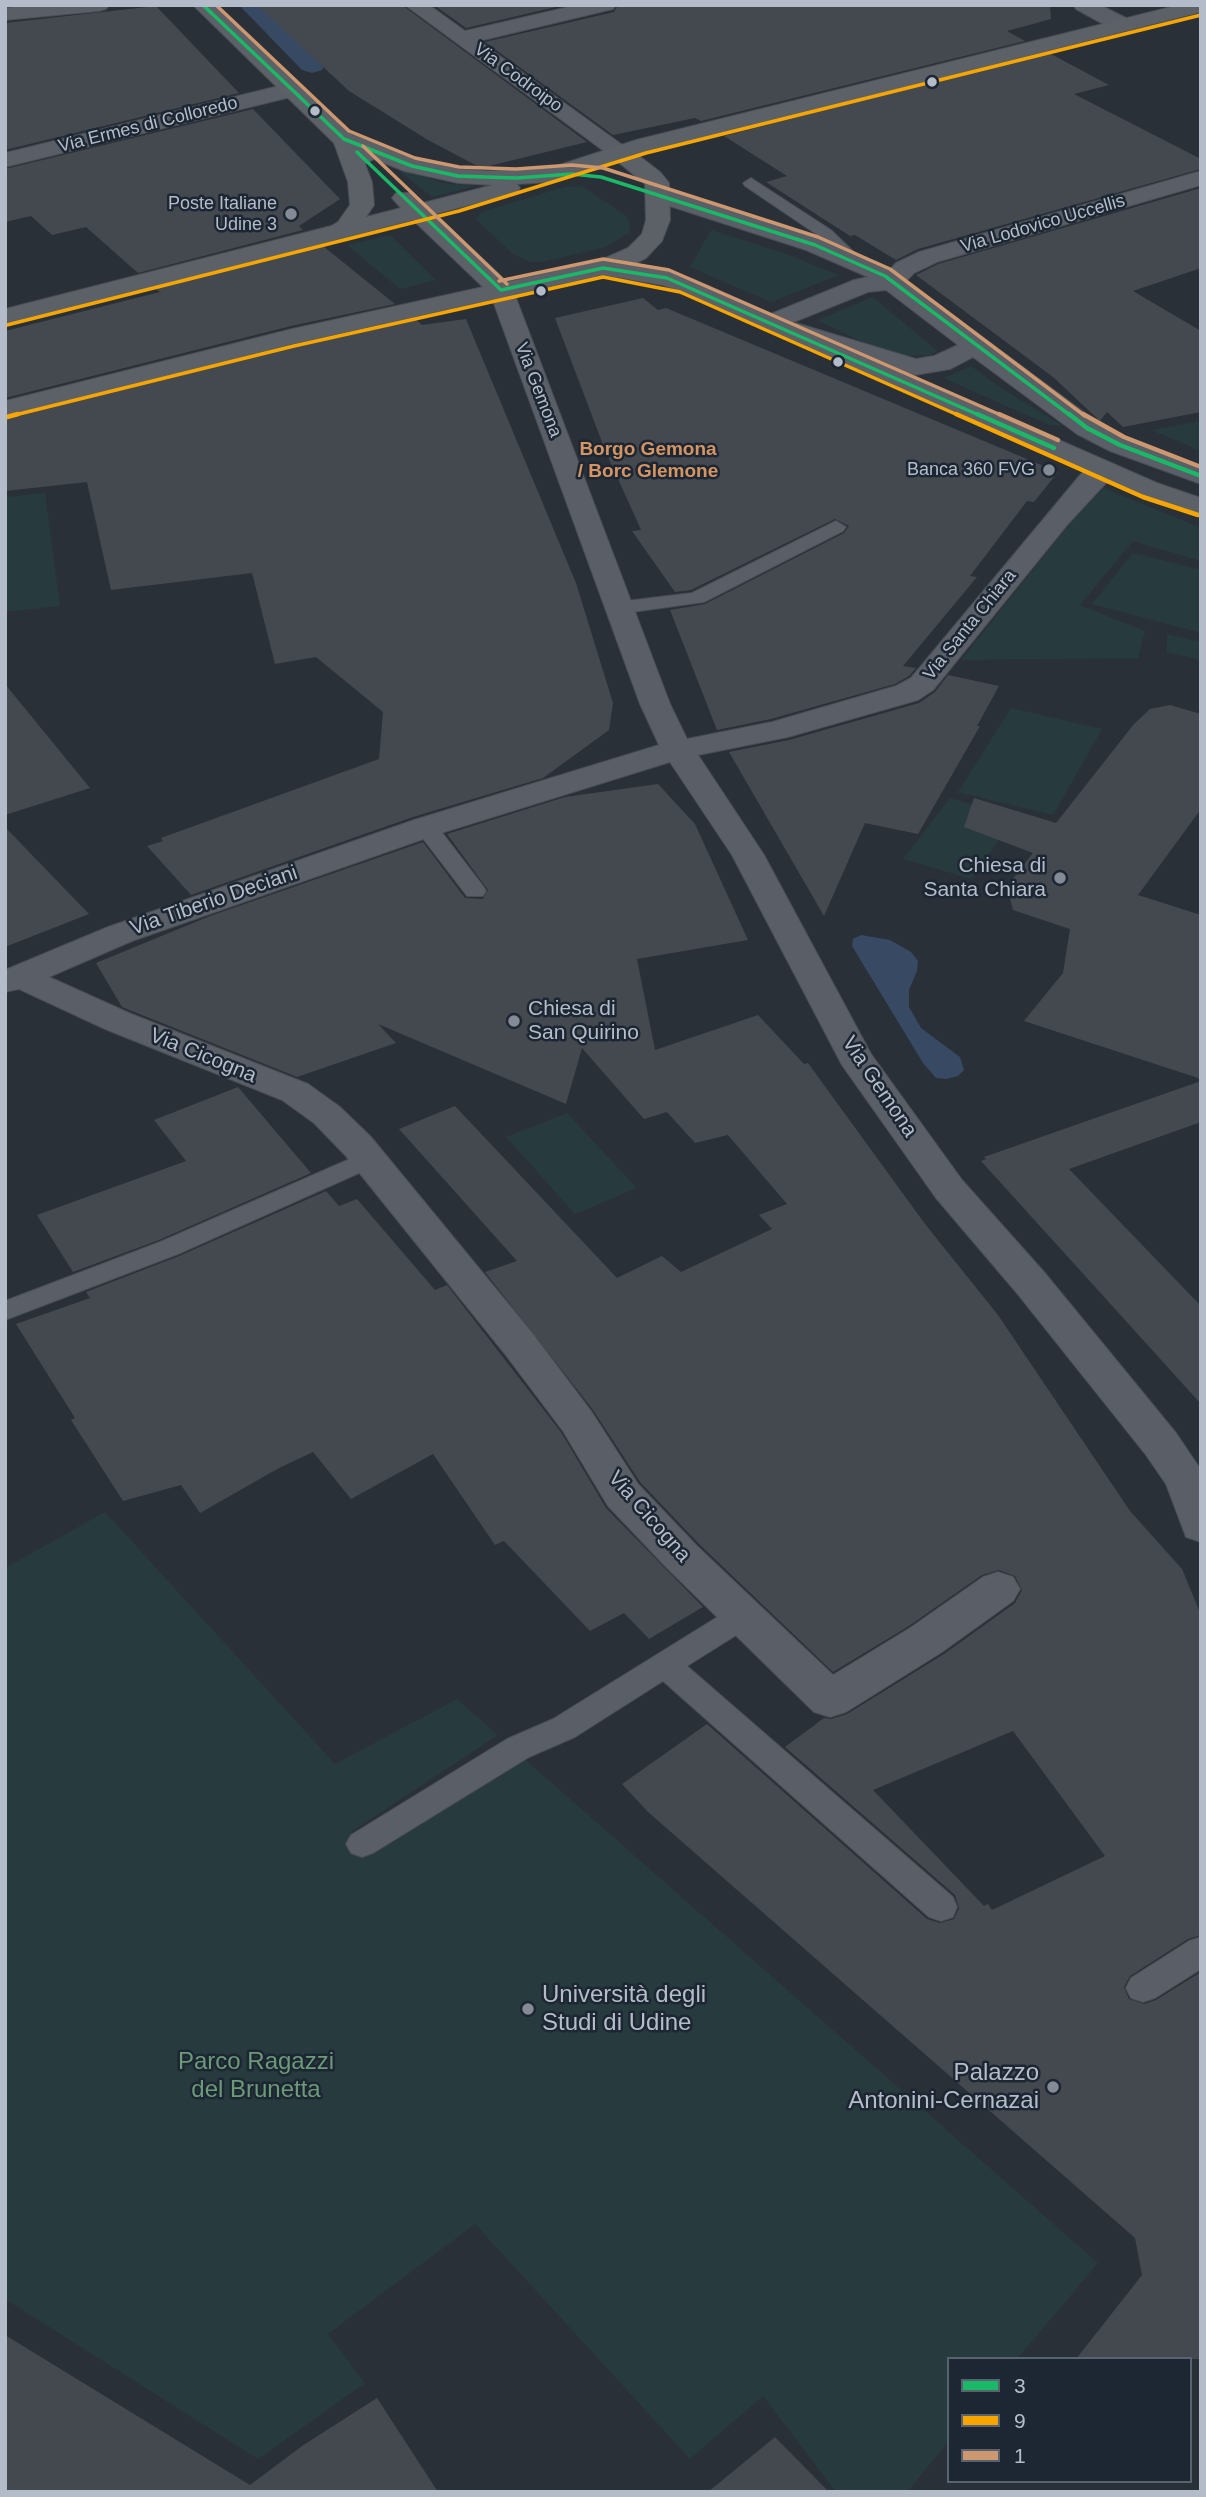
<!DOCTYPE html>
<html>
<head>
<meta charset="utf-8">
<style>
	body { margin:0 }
	#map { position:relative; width:1206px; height:2497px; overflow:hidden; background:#2a3038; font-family:Helvetica,sans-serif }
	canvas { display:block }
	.frame { position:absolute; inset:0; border:7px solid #b4bcc9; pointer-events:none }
	.legend { position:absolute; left:947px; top:2357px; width:245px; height:126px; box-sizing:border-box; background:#1d2633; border:2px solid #59626f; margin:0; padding:9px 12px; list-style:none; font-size:21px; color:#b4bcc9 }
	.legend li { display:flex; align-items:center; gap:14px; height:35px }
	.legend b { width:35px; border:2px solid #59626f }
</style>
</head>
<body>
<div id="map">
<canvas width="1206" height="2497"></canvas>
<div class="frame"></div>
<ul class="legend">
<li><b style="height:9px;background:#1ab867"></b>3</li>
<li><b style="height:9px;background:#f7a600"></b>9</li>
<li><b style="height:9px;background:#cd976f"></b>1</li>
</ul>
</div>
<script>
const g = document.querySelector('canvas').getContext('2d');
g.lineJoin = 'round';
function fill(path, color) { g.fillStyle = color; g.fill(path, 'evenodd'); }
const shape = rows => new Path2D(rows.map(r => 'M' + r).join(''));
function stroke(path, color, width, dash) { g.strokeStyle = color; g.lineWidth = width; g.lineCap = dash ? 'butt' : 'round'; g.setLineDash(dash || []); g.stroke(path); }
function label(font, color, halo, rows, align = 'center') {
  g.font = font + ' Helvetica,sans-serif'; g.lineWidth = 5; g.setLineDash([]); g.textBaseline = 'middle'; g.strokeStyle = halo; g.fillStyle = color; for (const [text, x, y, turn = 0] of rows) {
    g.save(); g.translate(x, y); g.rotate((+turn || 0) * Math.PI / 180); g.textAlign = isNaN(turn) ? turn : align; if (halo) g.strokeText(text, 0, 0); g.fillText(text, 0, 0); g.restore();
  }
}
fill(shape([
	[389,163,442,183,476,186,432,197],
	[581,186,624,214,629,220,630,232,606,247,542,262,531,262,514,255,476,219,482,212,564,187],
	[711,230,784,253,839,275,771,302,690,267],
	[390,235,436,280,400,289,347,245],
	[873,297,937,351,930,355,905,356,875,348,817,320],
	[971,366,998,386,1063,426,1049,425,943,378],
	[1201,421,1201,451,1151,430],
	[1104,488,1201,528,1201,561,1133,541,1080,605,1145,631,1138,658,961,660,1072,521],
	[45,493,60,606,5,612,5,497],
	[1133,553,1201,570,1201,633,1092,604],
	[1167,634,1201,642,1201,660,1167,652],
	[1011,708,1102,729,1053,815,958,792],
	[950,798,1016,817,971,879,903,859],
	[567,1113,637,1188,575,1214,506,1137],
	[105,1512,335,1764,457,1699,498,1735,351,1832,372,1854,521,1756,1098,2263,1017,2359,949,2359,949,2441,907,2492,836,2492,763,2396,690,2459,475,2224,328,2334,365,2383,258,2459,5,2299,5,1568]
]), '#273a3e');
fill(shape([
	[861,935,890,940,911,952,918,961,917,971,909,990,909,1007,921,1028,960,1057,964,1070,958,1076,946,1079,936,1078,923,1063,852,946,853,939]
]), '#384963');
fill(shape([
	[239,5,269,5,322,58,326,64,322,70,312,73,302,70,239,5]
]), '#384963');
fill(shape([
	[257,5,402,5,587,142,481,168,428,140,349,91],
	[434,5,564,5,466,28],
	[618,5,1050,5,1051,19,1007,31,1025,41,701,121,695,118,613,135,485,42,614,12],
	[156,6,239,93,5,150,5,23],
	[1049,53,1109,85,1074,94,1201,159,1201,169,918,249,896,260,855,235,850,236,766,182,787,176,724,136],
	[253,109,340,199,299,226,303,230,138,273,86,227,52,235,31,216,5,222,5,169],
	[1201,188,1201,268,1133,291,1201,331,1201,412,1123,427,1107,412,1100,421,1053,377,916,275,938,264],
	[323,246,395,304,291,326,5,398,5,331,160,292,156,289],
	[643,298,658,310,666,308,1058,472,1034,502,1027,501,970,576,977,577,903,666,916,668,909,676,895,684,771,719,717,730,670,610,705,604,844,533,849,526,835,519,691,590,675,592,632,531,641,530,605,450,555,318],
	[415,319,422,325,466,319,576,583,613,703,609,730,543,778,413,817,191,895,147,846,163,841,161,838,379,759,383,712,316,657,275,664,252,573,111,590,87,482,5,491,5,419,294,347],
	[948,675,999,686,977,726,980,726,918,834,865,823,824,916,729,752,789,740,919,703,935,692],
	[5,684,90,788,5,815],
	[1170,705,1201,714,1201,809,1138,895,1201,915,1201,1079,1024,1021,1063,973,1070,929,1013,910,1007,886,1033,853,964,827,974,798,1056,823,1134,724,1150,709],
	[658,784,695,824,748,940,637,959,655,1050,758,1015,804,1064,808,1063,925,1224,998,1315,1130,1511,1182,1569,1201,1615,1201,1935,1188,1939,1130,1976,1124,1987,1129,1999,1144,2004,1156,2000,1201,1972,1201,2359,1076,2359,1142,2275,1135,2238,648,1812,622,1784,707,1724,927,1919,940,1923,954,1919,959,1908,955,1895,785,1747,824,1718,831,1719,847,1714,944,1654,1015,1603,1022,1590,1015,1576,999,1570,982,1575,909,1626,833,1672,699,1544,640,1482,593,1410,485,1272,517,1261,399,1129,455,1106,617,1278,662,1256,681,1272,772,1229,759,1215,787,1204,728,1135,695,1143,667,1112,644,1119,582,1048,566,1104,378,1024,396,1043,297,1077,122,1007,96,963,210,916,423,842,465,898,483,899,488,890,447,834,565,797],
	[1013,1731,1105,1856,992,1910,988,1904,984,1906,873,1790],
	[5,827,89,914,5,947],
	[1201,1081,1201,1122,1069,1169,1201,1306,1201,1404,981,1161,986,1159,984,1157],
	[238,1087,311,1173,159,1240,73,1272,37,1215,186,1161,154,1120],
	[326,1191,339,1206,357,1199,435,1290,447,1285,561,1432,606,1508,703,1607,649,1639,624,1613,590,1631,504,1541,495,1545,433,1454,351,1499,313,1452,279,1468,200,1513,181,1485,123,1501,71,1420,75,1418,16,1324,90,1298,86,1292,179,1256],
	[5,2335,250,2485,302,2446,377,2398,438,2492,5,2492],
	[775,2437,829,2492,708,2492]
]), '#444950');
const service = shape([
	[751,178,831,230,858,256,860,260,858,264,846,264,819,236,745,186,743,183,751,178],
	[836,521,846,527,843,531,704,602,618,614,611,612,608,608,611,604,618,602,692,593,836,521],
	[426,820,434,822,483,886,486,891,483,896,467,896,418,832,415,827,418,822,426,820],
	[368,1151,377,1153,381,1159,377,1165,178,1254,5,1320,5,1301,160,1242,368,1151],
	[743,1604,754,1608,758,1616,754,1624,687,1666,953,1897,957,1907,953,1917,941,1921,929,1917,663,1681,575,1737,529,1757,373,1853,362,1857,351,1853,346,1844,351,1835,507,1739,553,1719,732,1608,743,1604],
	[1201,1937,1201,1969,1155,1998,1143,2002,1131,1998,1126,1988,1131,1978,1189,1941,1201,1937]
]);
const minor = shape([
	[30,5,109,5,106,9,99,11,5,20,5,8,30,5],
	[405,5,429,5,465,31,577,5,616,5,613,9,479,41,632,152,628,157,620,159,612,157,405,5],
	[1073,5,1100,5,1130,20,1133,25,1130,30,1122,31,1114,30,1076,9,1073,5],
	[291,83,299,85,302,90,299,95,5,167,5,153,291,83],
	[1201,171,1201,185,937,262,914,273,900,287,891,289,882,287,879,282,896,263,919,252,1201,171],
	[501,283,510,285,513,290,670,704,687,739,772,722,896,686,911,678,1081,474,1094,464,1104,462,1114,464,1118,470,1067,525,933,690,918,700,788,737,698,755,764,855,871,1054,962,1180,1044,1272,1176,1433,1201,1470,1201,1542,1186,1537,1166,1484,1146,1455,1016,1292,936,1198,842,1065,732,855,670,762,438,834,132,941,49,977,129,1013,308,1084,340,1107,371,1137,533,1334,591,1411,638,1484,697,1546,833,1675,910,1628,983,1577,998,1572,1013,1577,1020,1589,1013,1601,942,1652,846,1712,830,1717,814,1712,667,1568,608,1506,563,1431,505,1354,345,1155,314,1123,282,1100,105,1029,19,989,5,992,5,970,108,927,414,820,659,745,640,704,489,290,492,285,501,283]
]);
const tertiary = shape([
	[659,188,824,240,889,268,1097,422,1130,439,1201,466,1201,484,1110,451,1077,434,973,357,950,369,915,375,787,336,783,331,787,326,796,323,916,359,934,356,958,345,886,290,868,292,779,328,770,331,761,328,757,323,761,318,854,280,868,277,806,250,651,200,647,195,651,190,659,188]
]);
const primary = shape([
	[193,5,215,5,351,134,419,160,458,169,488,171,550,168,636,140,1179,5,1201,5,1201,12,638,155,660,172,669,183,670,220,662,241,646,258,633,265,667,271,692,279,1157,483,1201,498,1201,515,1137,495,674,289,662,285,603,275,293,344,5,417,5,401,292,329,483,287,413,220,5,325,5,309,331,226,338,222,350,205,348,182,334,143,193,5],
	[374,159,404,171,458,183,493,185,423,203,412,193,396,193,392,198,401,208,366,217,374,205,372,182,365,164,374,159],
	[617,161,645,184,646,220,642,234,628,248,596,262,507,282,435,214,516,193,520,188,517,184,552,182,617,161]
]);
stroke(service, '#484c53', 2);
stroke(minor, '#484c53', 2);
stroke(tertiary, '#484c53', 2);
stroke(primary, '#484c55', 2);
fill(service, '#5a5e66');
fill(minor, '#5a5e66');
fill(tertiary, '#5a5e66');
fill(primary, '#5c6168');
stroke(shape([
	[203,5,344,139,412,166,458,176,516,178,572,174,601,177,815,245,885,276,1071,416],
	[357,152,501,290],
	[501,290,603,268,667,278,981,416]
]), '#1ab867', 3.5);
stroke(shape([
	[977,414,1054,448],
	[1069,414,1087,428,1120,445,1201,476]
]), '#1ab867', 4.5);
stroke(shape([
	[7,325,459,211,646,153,1201,15],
	[11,416,294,346,603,277,680,292,960,416]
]), '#f7a600', 3.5);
stroke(shape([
	[956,414,1143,497,1198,515],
	[7,417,18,414]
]), '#f7a600', 4.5);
stroke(shape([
	[216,5,349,131,415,158,459,167,516,169,572,165,603,168,818,237,890,269,1085,416],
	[363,146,507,284],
	[499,281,603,259,669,270,1003,416]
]), '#cd976f', 3.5);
stroke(shape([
	[999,414,1058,440],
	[1083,414,1124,437,1201,467]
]), '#cd976f', 4.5);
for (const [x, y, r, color] of [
	[932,82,6,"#b4bcc9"],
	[315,111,6,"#b4bcc9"],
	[291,214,7,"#848b96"],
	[541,291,6,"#b4bcc9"],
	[838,362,6,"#b4bcc9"],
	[1049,470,7,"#848b96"],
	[1060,878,7,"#848b96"],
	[514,1021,7,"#848b96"],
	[528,2009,7,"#848b96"],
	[1053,2087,7,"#848b96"]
]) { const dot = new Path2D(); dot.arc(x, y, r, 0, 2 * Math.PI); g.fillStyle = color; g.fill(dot); stroke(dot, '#1d2633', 2.5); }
label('18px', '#b4bcc9', '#1d2633', [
	["Via Codroipo",518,78,36],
	["Via Ermes di Colloredo",148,125,-14],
	["Via Lodovico Uccellis",1043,224,-16],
	["Via Gemona",538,390,69],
	["Via Santa Chiara",970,625,-51]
]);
label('18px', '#b4bcc9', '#1d2633', [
	["Poste Italiane",277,204],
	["Udine 3",277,225],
	["Banca 360 FVG",1035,470]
], 'right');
label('bold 19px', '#d59563', '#1d2633', [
	["Borgo Gemona",648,450],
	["/ Borc Glemone",648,472]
]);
label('21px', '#b4bcc9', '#1d2633', [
	["Chiesa di",1046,866],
	["Santa Chiara",1046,890],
	["Chiesa di",528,1009,"left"],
	["San Quirino",528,1033,"left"]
], 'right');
label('21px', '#b4bcc9', '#1d2633', [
	["Via Tiberio Deciani",214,901,-19],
	["Via Cicogna",203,1056,22],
	["Via Gemona",879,1087,56],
	["Via Cicogna",649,1517,49]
]);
label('24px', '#b4bcc9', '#1d2633', [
	["Università degli",542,1995],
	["Studi di Udine",542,2023],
	["Palazzo",1039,2073,"right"],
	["Antonini-Cernazai",1039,2101,"right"]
], 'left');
label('24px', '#6b9a76', '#1d2633', [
	["Parco Ragazzi",256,2062],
	["del Brunetta",256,2090]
]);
</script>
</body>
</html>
